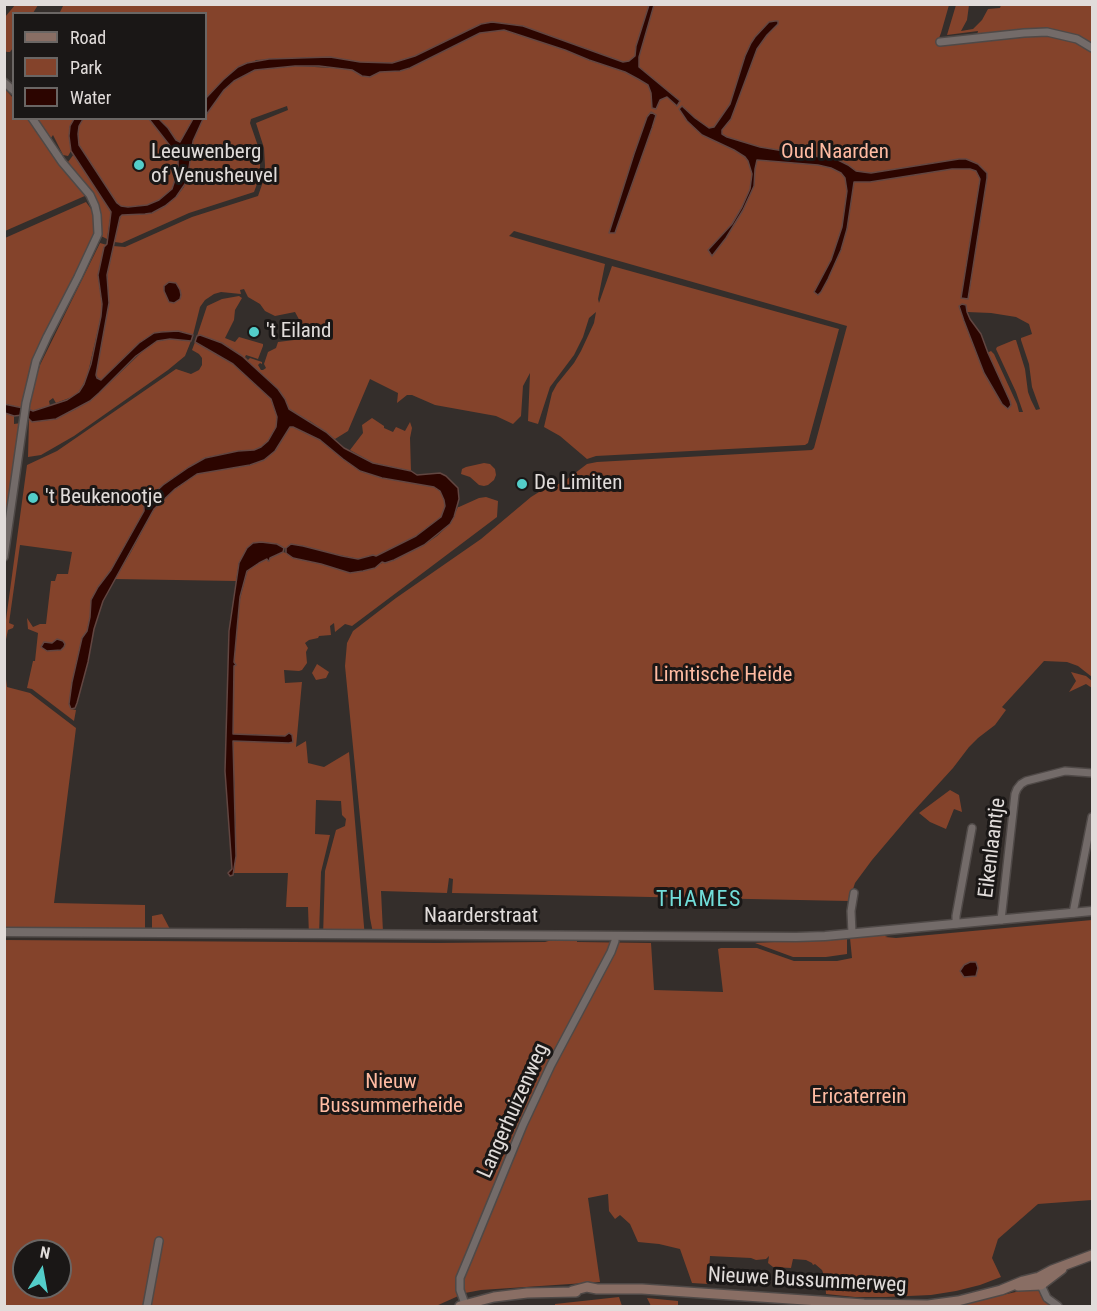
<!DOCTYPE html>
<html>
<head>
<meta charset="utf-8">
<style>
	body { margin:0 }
	#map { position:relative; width:1097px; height:1311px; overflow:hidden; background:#342e2b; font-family:"Roboto Condensed",sans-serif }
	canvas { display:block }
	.frame { position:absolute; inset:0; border:6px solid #e1dcda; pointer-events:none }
	.legend { position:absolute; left:12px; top:12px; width:195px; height:108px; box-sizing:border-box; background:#1a1716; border:2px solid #6a6664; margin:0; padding:8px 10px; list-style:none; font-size:18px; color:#e1dcda }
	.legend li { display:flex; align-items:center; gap:12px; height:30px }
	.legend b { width:30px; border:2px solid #6a6664 }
	.north { position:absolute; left:12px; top:1239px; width:60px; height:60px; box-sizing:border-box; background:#1a1716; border:2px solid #6a6664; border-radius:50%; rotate:11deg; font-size:16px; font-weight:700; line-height:24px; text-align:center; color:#e1dcda }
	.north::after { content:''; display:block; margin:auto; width:21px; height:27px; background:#53cdc9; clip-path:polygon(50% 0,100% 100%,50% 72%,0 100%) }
</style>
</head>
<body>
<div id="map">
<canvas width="1097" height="1311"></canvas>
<div class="frame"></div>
<ul class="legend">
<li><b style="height:8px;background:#896e64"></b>Road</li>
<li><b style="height:16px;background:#84432b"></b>Park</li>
<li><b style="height:16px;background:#2c0500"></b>Water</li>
</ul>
<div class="north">N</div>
</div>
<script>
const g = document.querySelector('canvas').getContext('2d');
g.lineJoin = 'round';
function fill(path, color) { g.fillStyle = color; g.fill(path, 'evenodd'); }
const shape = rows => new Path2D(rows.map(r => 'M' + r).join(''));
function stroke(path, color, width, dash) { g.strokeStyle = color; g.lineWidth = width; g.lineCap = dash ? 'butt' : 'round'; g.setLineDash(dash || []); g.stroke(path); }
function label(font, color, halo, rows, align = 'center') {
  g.font = font + ' "Roboto Condensed",sans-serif'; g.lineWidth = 6; g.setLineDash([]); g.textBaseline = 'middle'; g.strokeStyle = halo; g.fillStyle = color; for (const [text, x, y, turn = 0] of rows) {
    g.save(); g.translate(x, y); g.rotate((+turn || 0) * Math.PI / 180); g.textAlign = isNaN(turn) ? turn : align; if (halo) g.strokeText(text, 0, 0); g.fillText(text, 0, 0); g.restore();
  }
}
fill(shape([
	[62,4,949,5,941,33,937,43,977,35,978,31,947,35,956,5,969,5,967,20,961,31,973,29,982,20,988,9,1000,8,1001,5,1092,5,1092,677,1078,666,1067,662,1044,661,1002,707,1006,710,995,725,978,738,969,747,953,768,911,814,872,860,855,883,849,901,452,893,453,879,449,878,447,893,381,891,383,932,373,933,370,918,345,666,347,643,353,631,396,598,481,539,531,497,547,487,562,483,587,464,597,462,812,450,814,448,847,326,514,231,509,236,605,264,598,299,599,303,612,266,839,329,808,443,805,445,596,456,587,459,560,436,544,427,552,393,557,384,574,363,581,351,594,323,596,312,589,318,583,337,574,355,550,387,538,424,528,421,530,373,523,386,521,416,513,424,496,416,435,405,412,395,407,395,397,403,398,393,370,379,348,431,335,439,310,421,302,419,289,409,285,399,278,389,242,356,200,335,197,336,207,306,222,299,239,296,242,298,235,310,234,320,225,338,235,342,239,337,263,344,263,346,258,359,246,355,245,357,248,360,250,358,262,362,262,364,260,363,258,365,261,370,263,370,266,368,264,364,268,352,276,348,278,342,302,339,302,325,295,312,275,316,265,311,260,304,248,297,244,289,240,290,241,294,221,292,214,294,205,300,200,307,193,335,178,331,161,332,154,334,139,343,105,377,101,380,99,380,96,375,108,285,107,275,113,246,125,247,192,217,258,196,264,179,265,166,264,148,256,123,288,110,287,106,251,119,250,123,258,146,260,158,260,176,254,192,189,213,122,243,114,242,121,215,145,214,152,213,165,206,176,197,184,187,193,141,201,122,203,119,206,118,206,115,213,104,224,90,234,81,255,70,295,66,333,68,315,58,256,60,206,101,206,14,59,14,63,6],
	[966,305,967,312,991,313,1016,317,1029,324,1032,334,1021,338,1021,340,1029,364,1032,387,1040,409,1036,410,1031,400,1028,392,1025,369,1016,340,1014,340,997,347,996,349,1016,392,1023,412,1019,412,1017,404,994,354,991,351,987,353,1011,405,1002,404,984,373,964,321,959,306],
	[15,5,38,5,33,13,14,14,13,48,10,52,7,52,5,51,5,17],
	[4,88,13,98,14,118,74,119,70,126,69,136,71,151,68,156,63,155,53,135,47,144,87,195,5,231],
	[83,119,149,119,152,120,178,156,178,170,172,189,159,200,147,205,128,207,121,206,117,203,79,145,78,134,79,126],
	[159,119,195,119,181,142,176,140,168,129],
	[74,154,111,212,107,239,99,235,88,189,68,162],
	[86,202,94,213,95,231,90,245,50,328,23,408,5,404,5,238],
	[100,243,107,245,98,275,102,304,101,316,87,377,79,392,72,397,56,403,53,398,49,401,50,406,33,411,30,411,26,408,40,365],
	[170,339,191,341,185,356,168,370,74,436,41,455,28,457,29,419,32,422,55,419,76,409,99,393,145,349,157,341],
	[195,342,233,364,271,399,277,417,276,427,268,441,261,447,254,450,238,451,205,458,189,467,163,485,148,499,91,488,91,491,140,500,144,505,144,511,111,570,98,587,91,600,90,617,87,631,82,638,72,682,71,709,76,710,74,721,32,689,27,688,33,661,35,661,38,633,28,629,27,618,33,627,40,624,46,624,51,581,55,581,57,574,68,574,72,552,20,545,9,623,14,625,13,628,8,630,5,644,5,627,27,465,57,451,176,369,191,374,199,370,202,365,202,358,199,354,192,350],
	[5,413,14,416,14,424,21,423,5,540],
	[372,418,384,426,384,428,393,432,396,427,405,431,410,422,412,428,410,438,411,471,373,463,350,450,363,433,362,425],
	[290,427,293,427,320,440,343,459,360,471,434,487,440,491,444,500,445,506,444,512,441,517,416,536,376,556,373,555,359,559,289,545,286,548,284,548,277,544,261,542,239,563,236,581,115,579,131,552,154,509,175,489,197,474,257,463,281,442],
	[484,463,490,464,495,469,496,475,494,480,488,485,484,486,479,485,470,477,461,474,462,469,466,467],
	[486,497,498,501,497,517,428,569,352,626,345,624,335,632,334,623,330,626,331,635,319,636,318,638,309,640,305,643,308,648,306,652,307,663,302,670,299,671,284,670,285,683,302,682,296,747,306,741,308,763,324,767,349,752,365,938,323,937,325,871,336,830,345,826,346,819,342,815,341,801,316,800,315,834,330,835,321,872,319,936,309,936,308,907,286,907,288,873,234,873,236,844,233,741,289,743,285,736,233,734,233,666,236,664,234,663,239,603,247,572,252,566,267,559,268,561,270,558,283,552,286,553,293,558,321,564,379,564,394,560,424,545,437,536,450,524,458,507,459,507,479,498],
	[317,664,329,672,326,678,316,680,312,673],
	[1071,672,1086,676,1092,681,1092,688,1086,684,1069,692,1076,681],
	[4,676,6,679,7,687,30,693,76,728,54,903,145,905,145,931,5,929],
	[950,790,959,795,962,812,954,809,946,829,930,822,919,813],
	[162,914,172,933,152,932,152,916],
	[1092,920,1092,1200,1038,1204,998,1239,992,1258,1001,1277,980,1285,956,1291,931,1295,886,1297,855,1297,826,1294,825,1278,822,1270,815,1264,813,1265,812,1263,806,1260,793,1259,791,1268,773,1267,768,1263,769,1256,766,1259,756,1260,751,1258,710,1256,708,1284,692,1283,680,1249,659,1244,638,1242,630,1224,620,1215,615,1219,609,1211,608,1194,588,1198,600,1282,481,1290,465,1293,436,1306,5,1306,5,940,437,943,545,942,555,939,577,939,577,942,651,943,654,990,723,992,718,949,721,948,757,948,794,961,837,961,852,958,850,938,853,936,888,936,885,937,896,938],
	[24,1251,60,1251,60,1287,24,1287],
	[847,938,847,954,826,957,793,957,755,943],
	[1029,1289,1039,1289,1041,1296,1054,1306,954,1306],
	[619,1297,622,1306,555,1306,555,1304],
	[647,1298,678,1301,678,1306,651,1306]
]), '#84432b');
const water = shape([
	[649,5,654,5,639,57,639,67,680,101,677,106,667,97,660,100,656,109,652,108,651,93,648,85,638,79,625,72,589,60,565,50,504,30,480,33,410,68,400,71,380,72,370,77,362,76,352,70,319,66,295,66,255,70,234,81,224,90,206,115,206,98,223,80,238,67,247,63,269,59,330,57,360,62,392,63,415,56,481,24,492,22,523,26,623,62,629,61,635,56,636,46,649,5],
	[775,21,778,21,778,24,767,35,757,49,731,119,722,130,722,134,727,137,760,147,838,160,848,165,856,171,863,172,871,173,959,159,966,159,978,164,987,173,987,178,968,299,961,298,980,179,976,171,970,169,952,169,870,182,854,182,847,229,841,250,828,279,821,292,818,295,814,292,831,260,842,227,847,191,845,178,841,173,831,168,818,165,757,160,755,169,754,186,743,210,726,238,712,256,708,250,732,224,742,207,750,189,752,174,748,161,745,157,734,150,702,135,687,121,679,109,682,106,695,118,709,128,714,127,730,104,745,56,751,43,755,37,769,22,775,21],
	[651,112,656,115,652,128,617,227,615,233,609,233,634,154,647,117,651,112],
	[74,119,83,119,79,126,78,134,79,145,117,203,121,206,128,207,147,205,159,200,172,189,178,170,178,156,149,119,159,119,168,128,176,140,180,142,193,119,203,119,193,141,187,181,176,197,165,206,152,213,145,214,122,215,120,217,107,275,109,303,96,375,97,378,101,380,139,343,154,333,161,332,178,331,193,335,191,341,170,339,157,341,136,356,99,393,90,401,56,419,32,422,25,415,26,408,33,411,67,400,79,392,84,384,91,364,101,316,102,304,98,275,104,247,107,244,111,212,71,151,69,136,70,126,74,119],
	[169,282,176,283,180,290,181,295,180,299,174,303,169,302,164,291,164,286,169,282],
	[962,304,966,305,967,312,970,319,981,334,988,353,1010,401,1011,405,1008,409,1002,404,984,373,964,321,959,306,962,304],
	[200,335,222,343,242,356,278,389,285,399,289,409,326,432,344,448,373,463,411,471,417,475,440,473,446,476,458,488,459,499,454,517,450,524,424,545,394,560,385,563,382,562,375,568,363,571,350,573,321,564,293,558,286,553,286,548,291,544,303,546,342,556,358,559,373,555,376,556,416,536,441,517,445,506,444,500,440,491,434,487,382,478,360,471,343,459,320,440,293,427,290,427,275,451,264,460,250,465,197,474,175,489,154,509,103,601,94,629,88,662,77,703,75,708,71,709,69,704,72,682,82,638,87,631,90,617,91,600,98,587,111,570,144,511,144,505,140,500,91,490,92,488,148,499,163,485,189,467,205,458,238,451,254,450,261,447,268,441,276,427,277,417,271,399,233,364,195,342,197,336,200,335],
	[4,404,23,408,22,415,14,416,5,413,4,404],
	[261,542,277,544,284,548,283,552,270,558,269,561,268,561,267,559,259,563,247,571,240,597,234,662,236,665,234,666,233,734,285,736,289,733,292,735,293,742,289,743,233,741,236,856,233,875,230,876,228,873,232,869,225,771,229,631,239,563,247,548,253,543,261,542],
	[57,639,63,641,65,644,64,647,61,650,47,651,41,647,44,642,52,643,57,639],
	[970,962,976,962,978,968,976,976,964,977,960,971,964,965,970,962]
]);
fill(water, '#2c0500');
stroke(water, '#624641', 1.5);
const minor = shape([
	[940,42,1024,33,1047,32,1077,39,1092,48],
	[4,82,14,91],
	[4,557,26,403,32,378,36,361,47,337,78,277,98,234,97,215,95,206,90,195,62,162,32,118],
	[1073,913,1092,817],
	[1001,920,1015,794,1017,789,1021,784,1026,781,1065,771,1092,773],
	[956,924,956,916,972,828],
	[852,933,851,911,854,893],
	[1040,1283,1047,1298,1058,1306],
	[465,1304,460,1290,460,1278,470,1254,523,1125,551,1065,611,952,615,941,615,936],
	[147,1306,159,1241]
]);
const tertiary = shape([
	[4,932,796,937,825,936,1092,911]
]);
const secondary = shape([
	[1018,1286,1041,1285,1062,1269],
	[572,1291,587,1287,597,1289,642,1289,864,1304,928,1305,958,1301,1001,1290,1023,1281,1039,1277,1052,1270,1092,1255],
	[460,1306,494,1297,527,1293,576,1292]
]);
stroke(minor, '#4f4947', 10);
stroke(tertiary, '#4f4947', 11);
stroke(secondary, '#4f4947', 12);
stroke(minor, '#736b69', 7);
stroke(tertiary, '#736b69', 8);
stroke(secondary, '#896e64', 9);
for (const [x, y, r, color] of [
	[139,165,6,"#53cdc9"],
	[254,332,6,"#53cdc9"],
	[522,484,6,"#53cdc9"],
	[33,498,6,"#53cdc9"]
]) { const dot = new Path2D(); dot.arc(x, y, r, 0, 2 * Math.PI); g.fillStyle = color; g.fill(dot); stroke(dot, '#1a1716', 2); }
label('21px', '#e1dcda', '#1a1716', [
	["Leeuwenberg",151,153],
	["of Venusheuvel",151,177],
	["'t Eiland",266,332],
	["De Limiten",534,484],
	["'t Beukenootje",45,498]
], 'left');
label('21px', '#ffbba2', '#1a1716', [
	["Oud Naarden",835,153],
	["Limitische Heide",723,676],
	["Nieuw",391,1083],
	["Bussummerheide",391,1107],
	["Ericaterrein",859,1098]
]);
label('21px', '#e1dcda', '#1a1716', [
	["Eikenlaantje",993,848,-83],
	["Naarderstraat",481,917],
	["Langerhuizenweg",514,1111,-66],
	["Nieuwe Bussummerweg",807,1281,3]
]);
g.letterSpacing = '1.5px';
label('22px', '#71ddd9', '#1a1716', [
	["THAMES",699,900]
]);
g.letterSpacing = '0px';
</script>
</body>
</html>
